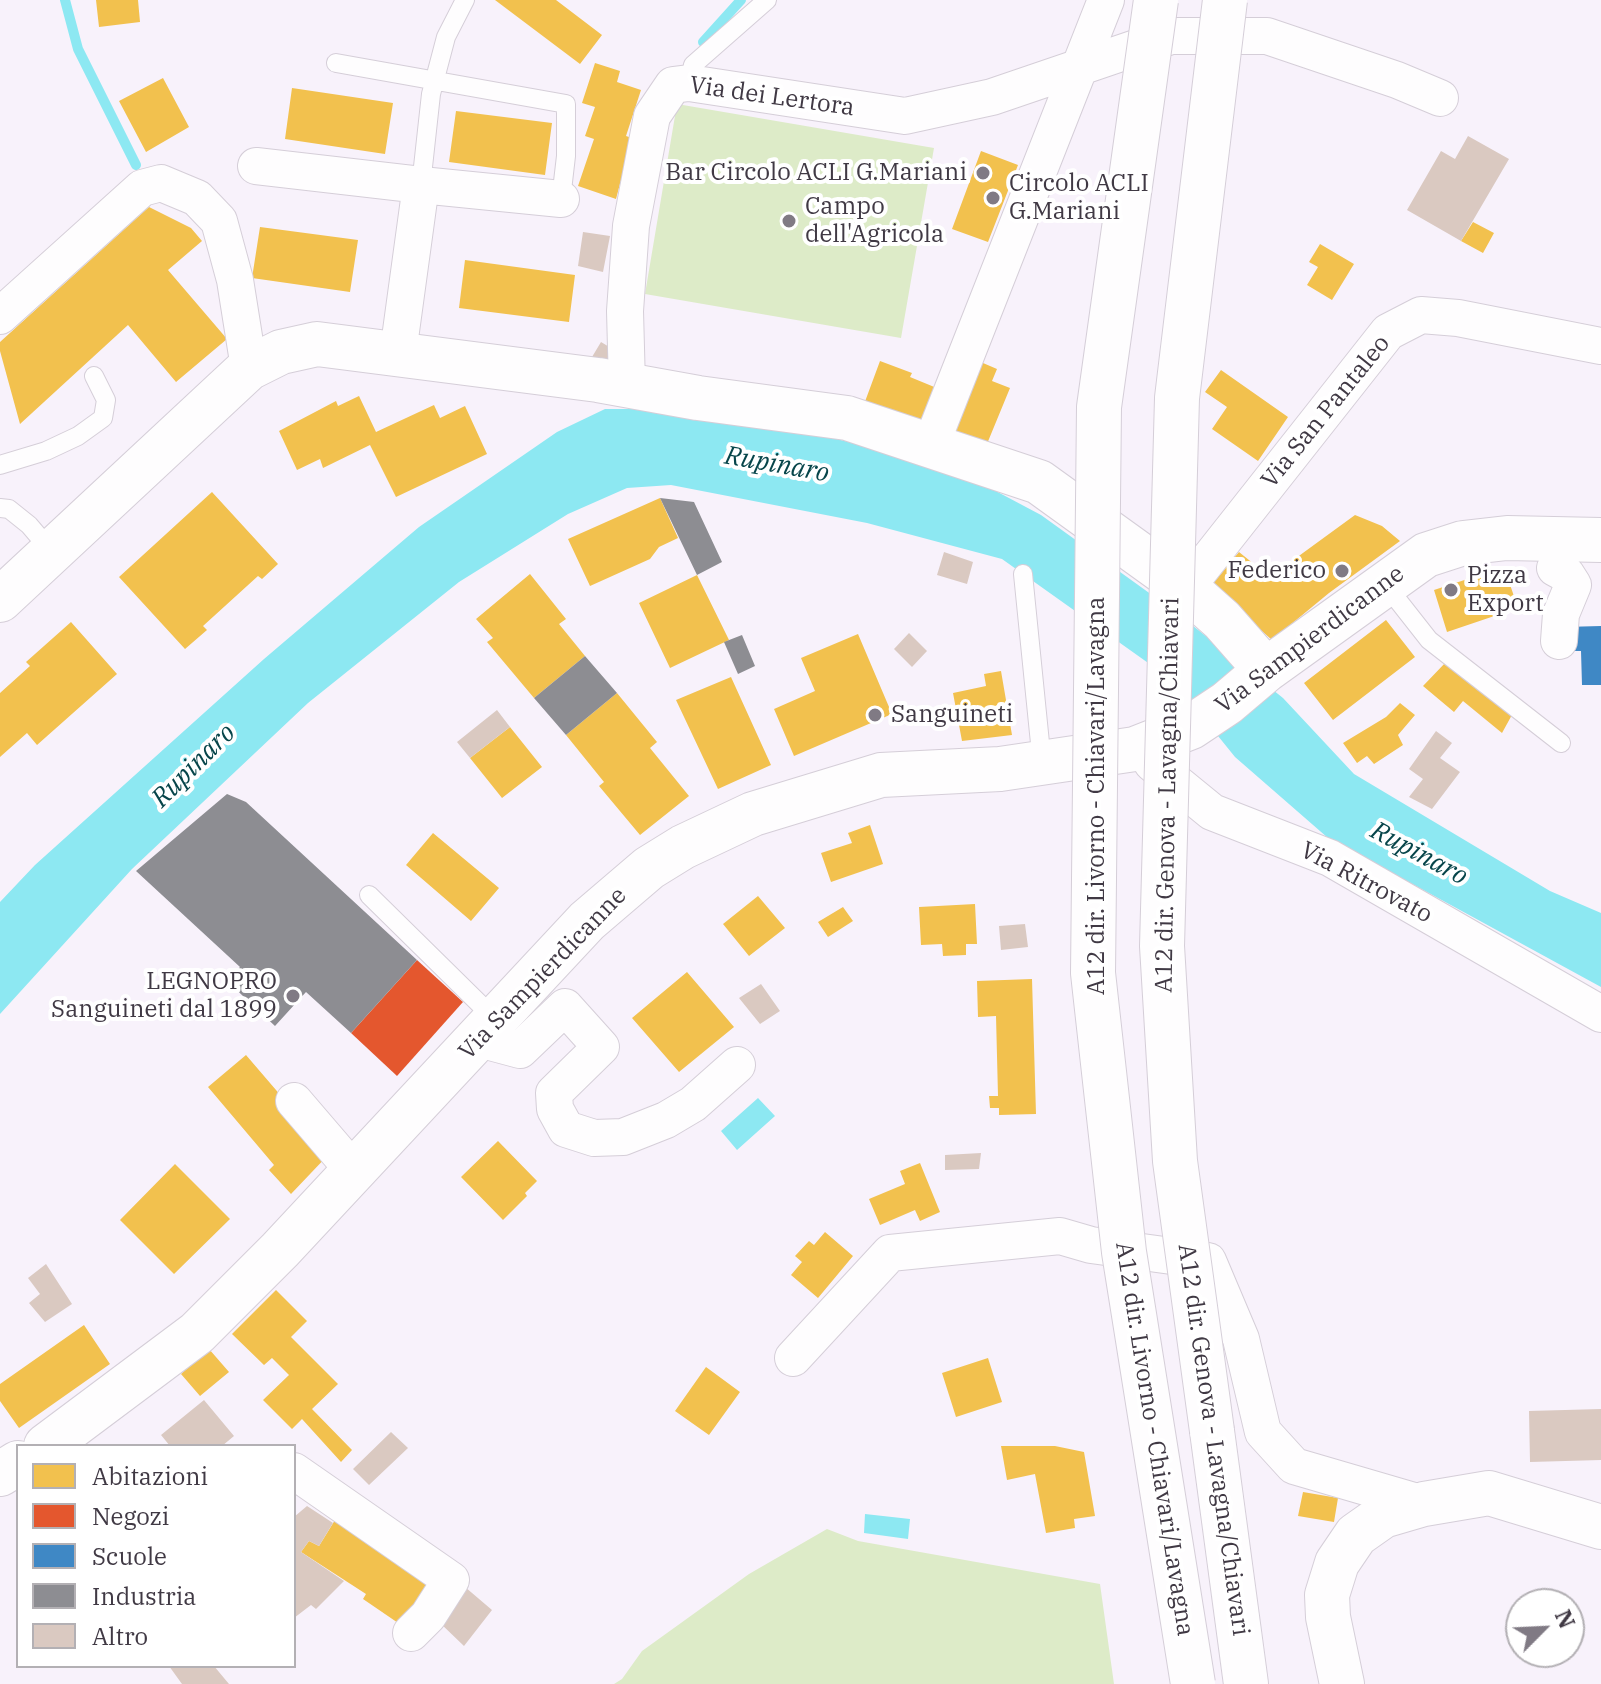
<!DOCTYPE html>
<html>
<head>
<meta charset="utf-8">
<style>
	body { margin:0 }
	#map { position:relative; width:1601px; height:1684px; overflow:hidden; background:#f8f2fb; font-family:"IBM Plex Serif",serif }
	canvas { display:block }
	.legend { position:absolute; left:16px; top:1444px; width:280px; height:224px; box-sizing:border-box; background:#fff; border:2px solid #b3b0b4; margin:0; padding:10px 14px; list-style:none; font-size:24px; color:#403944 }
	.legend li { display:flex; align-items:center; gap:16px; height:40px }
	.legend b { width:40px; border:2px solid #b3b0b4 }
	.north { position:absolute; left:1505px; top:1588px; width:80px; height:80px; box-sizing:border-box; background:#fff; border:2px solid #b3b0b4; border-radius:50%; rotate:66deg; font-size:22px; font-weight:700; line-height:32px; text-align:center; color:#403944 }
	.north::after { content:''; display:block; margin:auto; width:28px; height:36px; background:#807a84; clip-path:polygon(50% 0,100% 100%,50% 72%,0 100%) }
</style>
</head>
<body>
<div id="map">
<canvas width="1601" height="1684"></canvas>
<ul class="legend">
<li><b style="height:22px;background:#f2c14e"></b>Abitazioni</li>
<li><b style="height:22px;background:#e4572e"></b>Negozi</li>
<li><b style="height:22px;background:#3f88c5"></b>Scuole</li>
<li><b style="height:22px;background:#8d8d92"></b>Industria</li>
<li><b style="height:22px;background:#dac9c1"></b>Altro</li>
</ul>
<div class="north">N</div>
</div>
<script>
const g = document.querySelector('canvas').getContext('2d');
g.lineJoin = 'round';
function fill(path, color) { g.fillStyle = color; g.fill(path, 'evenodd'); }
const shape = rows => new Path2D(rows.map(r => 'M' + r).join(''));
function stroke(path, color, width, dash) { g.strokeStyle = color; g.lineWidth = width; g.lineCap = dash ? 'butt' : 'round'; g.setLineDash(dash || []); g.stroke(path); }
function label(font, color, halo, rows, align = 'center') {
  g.font = font + ' "IBM Plex Serif",serif'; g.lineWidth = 8; g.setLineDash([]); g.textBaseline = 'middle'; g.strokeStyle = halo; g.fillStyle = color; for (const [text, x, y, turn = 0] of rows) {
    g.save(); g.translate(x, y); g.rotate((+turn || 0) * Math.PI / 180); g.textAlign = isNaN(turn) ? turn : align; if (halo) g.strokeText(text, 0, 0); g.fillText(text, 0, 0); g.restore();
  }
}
fill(shape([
	[677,104,934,148,901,338,645,294],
	[827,1529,858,1541,1100,1584,1114,1684,614,1684,622,1679,642,1651,749,1574]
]), '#ddebc8');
fill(shape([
	[605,409,649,409,784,427,884,450,975,480,1041,515,1177,613,1283,698,1354,774,1550,891,1601,913,1601,987,1328,838,1235,757,1193,705,1151,665,1002,559,867,523,671,485,627,488,568,514,459,582,308,703,132,869,0,1014,0,902,35,865,264,659,419,527,557,432],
	[758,1098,775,1116,737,1150,721,1131],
	[865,1514,910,1519,908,1539,864,1533]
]), '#8de8f2');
fill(shape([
	[96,0,138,0,140,22,99,27],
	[495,0,556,0,602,35,580,64],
	[595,63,620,71,617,82,641,90,626,136,632,138,616,199,578,186,594,139,585,136,595,107,582,103],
	[163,78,189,127,146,152,119,101],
	[292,88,393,103,385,154,285,139],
	[456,111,552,123,545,175,449,162],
	[981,151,1018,165,988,242,952,229],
	[149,207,191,228,202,241,168,270,227,339,176,382,128,325,20,424,0,351,0,342],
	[1473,222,1494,233,1483,253,1461,241],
	[260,227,358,240,350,292,252,278],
	[1320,244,1354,264,1332,300,1307,285,1318,267,1309,262],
	[465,260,575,275,569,322,459,308],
	[976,360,997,369,992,381,1010,388,982,456,943,440],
	[880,361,912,373,910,377,944,391,928,432,863,407],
	[1221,370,1288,417,1258,461,1212,429,1227,407,1205,392],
	[359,396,376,432,434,405,440,418,465,406,487,454,396,497,370,445,323,468,320,459,297,470,279,431,336,401,338,406],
	[212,492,278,564,262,579,258,576,203,626,207,630,185,649,119,577],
	[660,498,678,538,659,547,650,559,590,586,568,539],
	[1355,515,1382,526,1400,541,1329,593,1272,640,1211,586,1239,552,1270,577],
	[1504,567,1518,608,1447,632,1434,590],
	[530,574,566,619,559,624,585,656,534,698,487,642,493,638,476,619],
	[697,575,729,640,670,668,639,603],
	[1386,620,1415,657,1333,720,1304,683],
	[71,622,117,674,37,745,27,733,0,757,0,693,30,666,26,662],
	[858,634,892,714,794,756,774,709,815,691,801,658],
	[1446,662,1513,713,1502,733,1463,701,1454,712,1423,686],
	[1001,671,1012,735,962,741,953,693,986,686,984,674],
	[731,677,771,765,718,789,676,700],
	[617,693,657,742,650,748,689,796,640,835,599,786,604,782,566,735],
	[1400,703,1415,715,1398,735,1403,745,1374,764,1367,756,1357,763,1343,743,1386,717],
	[510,727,542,767,502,798,470,758],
	[870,825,883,864,831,882,821,853,852,843,848,833],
	[433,833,499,888,471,921,406,865],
	[758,896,785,928,749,956,723,924],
	[975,904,977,944,966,944,966,955,943,956,942,944,921,945,919,907],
	[843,907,853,921,828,937,818,922],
	[687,972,734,1027,679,1072,632,1018],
	[1032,979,1036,1114,999,1115,999,1108,990,1108,989,1096,998,1096,996,1016,978,1017,977,981],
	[246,1055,330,1153,291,1194,269,1170,274,1165,208,1087],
	[498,1141,537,1181,525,1193,527,1196,503,1220,461,1177],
	[920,1163,940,1212,920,1221,915,1210,880,1225,869,1199,905,1184,900,1171],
	[175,1164,230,1219,174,1274,120,1220],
	[825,1232,853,1256,818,1298,791,1275,802,1262,795,1256,809,1241,814,1245],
	[276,1290,307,1321,291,1337,338,1384,312,1409,352,1450,341,1462,302,1419,292,1429,263,1400,289,1375,272,1358,264,1365,232,1334],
	[84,1325,110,1364,19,1428,0,1401,0,1384],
	[209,1349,229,1372,200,1396,181,1374],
	[988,1358,1002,1402,956,1417,942,1373],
	[706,1367,740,1392,709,1435,675,1411],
	[1001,1446,1055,1446,1084,1452,1095,1516,1074,1519,1075,1528,1046,1533,1035,1474,1007,1480],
	[1303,1492,1338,1498,1334,1522,1298,1516],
	[335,1520,435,1578,404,1627,363,1599,366,1594,301,1552,309,1541,319,1546]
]), '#f2c14e');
fill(shape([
	[417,960,463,1002,397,1076,351,1033]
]), '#e4572e');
fill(shape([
	[1601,626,1601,685,1582,685,1581,651,1565,651,1564,627]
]), '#3f88c5');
fill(shape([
	[660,498,694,502,722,562,697,575],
	[742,635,755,666,738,674,724,642],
	[585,656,617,693,566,735,534,698],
	[227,794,246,802,417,960,351,1033,306,992,275,1026,227,981,240,967,136,871]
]), '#8d8d92');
stroke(shape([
	[65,0,78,49,136,165],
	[703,42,741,0]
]), '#8de8f2', 10);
fill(shape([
	[1468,136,1509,159,1461,241,1407,210,1441,151,1455,159],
	[583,232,610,236,603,272,578,266],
	[601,342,616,351,607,365,592,357],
	[944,552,973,562,967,584,937,575],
	[909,633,927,651,912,667,894,649],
	[497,710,510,727,470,758,457,742],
	[1436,731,1452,743,1440,758,1460,772,1432,809,1409,797,1423,779,1409,769],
	[1025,924,1028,947,1001,950,999,926],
	[761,984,780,1011,760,1024,739,998],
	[981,1153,979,1169,945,1170,945,1155],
	[46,1264,72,1304,45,1322,29,1303,40,1294,28,1278],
	[204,1400,234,1436,222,1446,170,1446,161,1435],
	[1601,1409,1601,1460,1530,1462,1529,1411],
	[391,1432,408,1448,369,1485,353,1469],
	[307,1506,333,1523,319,1546,309,1541,301,1552,344,1581,316,1609,311,1605,294,1618,294,1517],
	[465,1587,492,1610,464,1646,439,1622],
	[169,1666,214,1666,229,1684,182,1684]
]), '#dac9c1');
const lane = shape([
	[336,63,566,104,566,156,561,199],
	[689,83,693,65,767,0],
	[421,185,431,94,446,37,465,0],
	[0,465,46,451,78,436,103,418,106,400,94,376],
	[0,508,9,509,29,525,52,552],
	[1023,574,1042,763],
	[1385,584,1429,640,1561,743],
	[369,895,496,1020]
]);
const street = shape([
	[256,166,421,185],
	[0,316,142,188,161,183,197,198,219,221,235,280,249,368],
	[398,353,421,185,561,199],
	[627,385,625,311,631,226,652,116,673,85,689,83,905,116,992,97,1171,36,1267,36,1397,80,1440,98],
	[930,447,1106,0],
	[1555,568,1566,574,1573,585,1561,614,1559,641],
	[1186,588,1388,332,1421,315,1458,318,1601,346],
	[1152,763,1212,812,1330,858,1601,1014],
	[479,1039,520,1050,565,1007,601,1047,554,1093,555,1109,566,1129,594,1138,623,1137,666,1120,693,1104,737,1065],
	[294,1101,354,1171],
	[793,1358,890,1253,1060,1236,1091,1245,1208,1261,1241,1339,1263,1432,1294,1466,1424,1504],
	[294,1471,451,1580,428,1616,411,1633]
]);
const secondary = shape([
	[0,600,249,368,281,352,317,344,598,380,698,398,847,418,1039,482,1186,588,1222,620,1266,670],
	[46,1446,197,1333,280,1250,587,921,649,868,683,847,753,814,881,775,1000,769,1135,749,1191,727,1227,703,1266,670,1426,555,1463,543,1507,538,1601,540],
	[0,1474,18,1463],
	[1342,1684,1328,1617,1327,1595,1337,1563,1356,1535,1383,1516,1424,1504,1489,1493,1601,1527]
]);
const highway = shape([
	[1212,1431,1246,1684]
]);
stroke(lane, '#d5ced8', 20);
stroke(street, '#d5ced8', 38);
stroke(secondary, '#d5ced8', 46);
stroke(highway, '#d5ced8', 46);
stroke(lane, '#fefdfe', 18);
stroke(street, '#fefdfe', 36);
stroke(secondary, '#fefdfe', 44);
stroke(highway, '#fefdfe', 44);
const highwayBridge = shape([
	[1156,0,1099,407,1093,973,1124,1252,1193,1684],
	[1212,1431,1175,1161,1162,946,1177,398,1225,0]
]);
stroke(highwayBridge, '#d5ced8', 46, []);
stroke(highwayBridge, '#fefdfe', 44);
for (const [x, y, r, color] of [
	[983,173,8,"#807a84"],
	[993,198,8,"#807a84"],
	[789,221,8,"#807a84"],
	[1342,571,8,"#807a84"],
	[1451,590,8,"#807a84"],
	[875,715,8,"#807a84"],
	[293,996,8,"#807a84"]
]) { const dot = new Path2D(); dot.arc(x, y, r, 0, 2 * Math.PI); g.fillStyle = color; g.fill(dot); stroke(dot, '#fff', 3); }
label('24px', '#403944', '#fff', [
	["Via dei Lertora",772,97,8],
	["Via San Pantaleo",1326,412,-51],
	["Via Sampierdicanne",1310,640,-37],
	["A12 dir. Genova - Lavagna/Chiavari",1168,795,-89],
	["A12 dir. Livorno - Chiavari/Lavagna",1097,796,-90],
	["Via Ritrovato",1366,883,28],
	["Via Sampierdicanne",543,974,-46],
	["A12 dir. Livorno - Chiavari/Lavagna",1154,1439,81],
	["A12 dir. Genova - Lavagna/Chiavari",1213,1440,82]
]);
label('24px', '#403944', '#fff', [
	["Bar Circolo ACLI G.Mariani",967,173,"right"],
	["Circolo ACLI",1009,184],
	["G.Mariani",1009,212],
	["Campo",805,207],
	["dell'Agricola",805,235],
	["Federico",1326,571,"right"],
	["Pizza",1467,576],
	["Export",1467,604],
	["Sanguineti",891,715],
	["LEGNOPRO",277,982,"right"],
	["Sanguineti dal 1899",277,1010,"right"]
], 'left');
label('italic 26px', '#07454a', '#fff', [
	["Rupinaro",777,465,10],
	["Rupinaro",194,766,-45],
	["Rupinaro",1419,854,28]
]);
</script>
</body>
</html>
